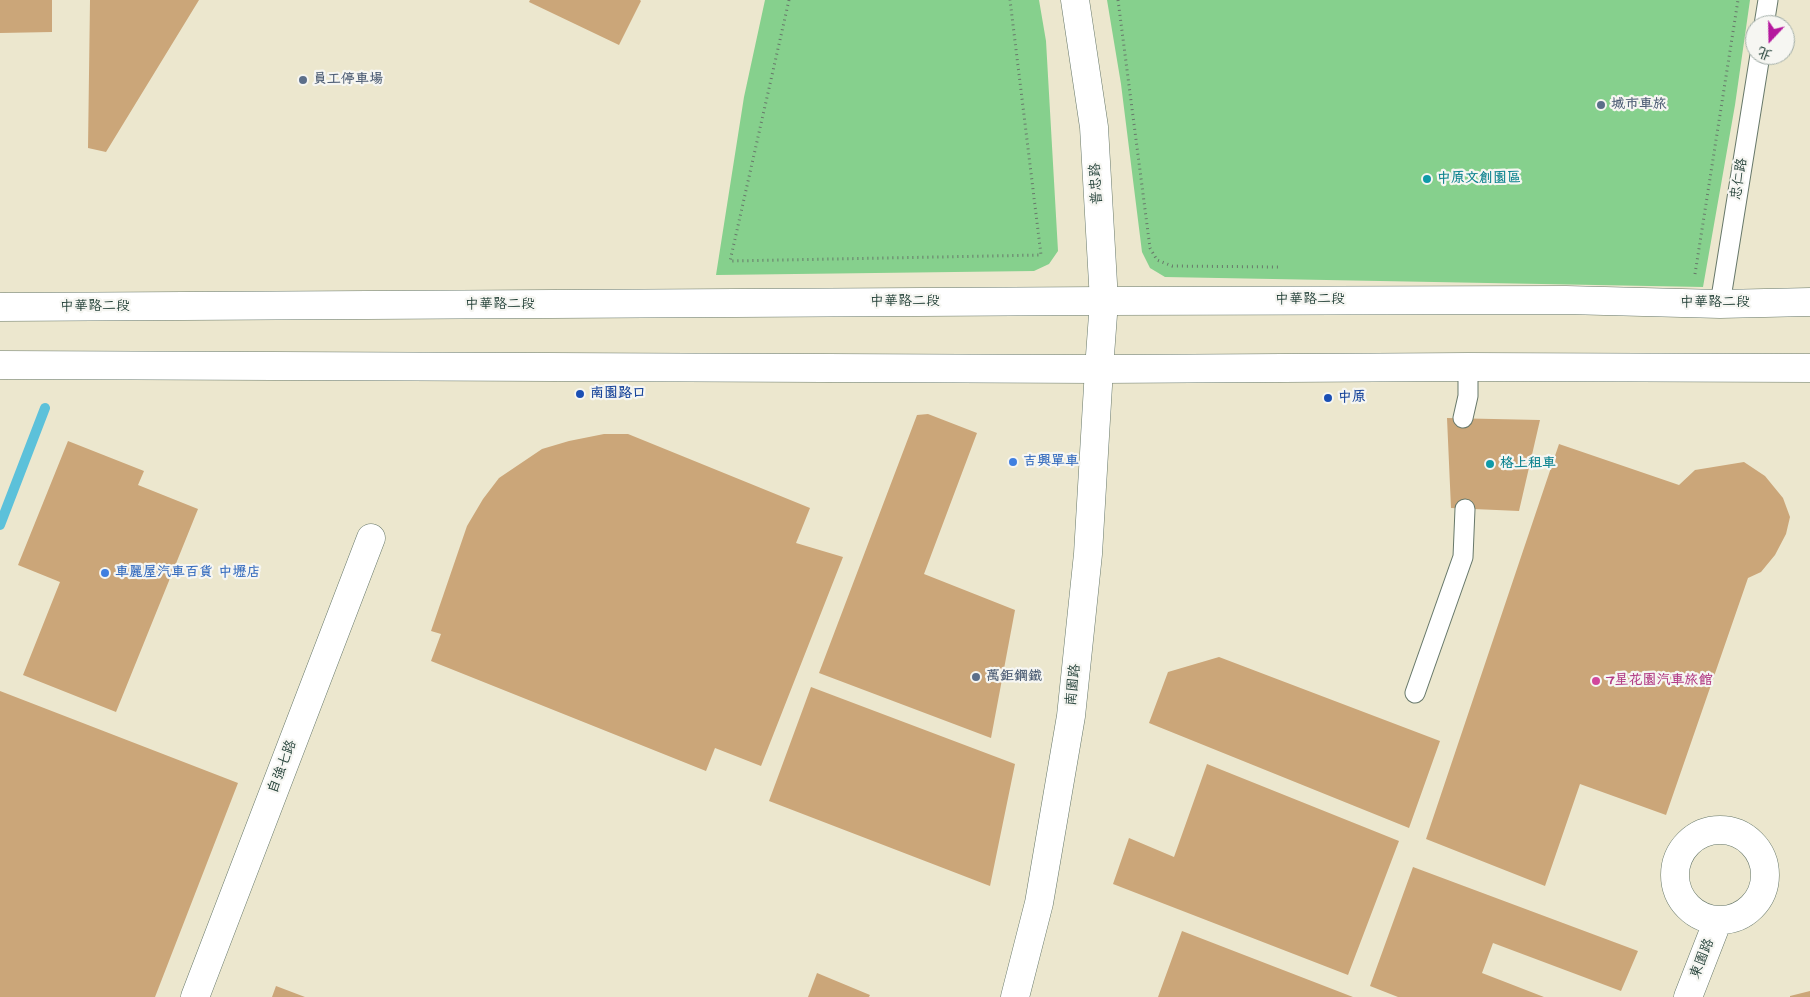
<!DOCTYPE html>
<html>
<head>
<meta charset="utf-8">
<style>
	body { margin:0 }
	#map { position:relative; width:1810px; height:997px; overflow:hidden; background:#ece7ce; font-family:"Architects Daughter","LXGW WenKai TC",sans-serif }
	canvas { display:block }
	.north { position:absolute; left:1745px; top:15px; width:50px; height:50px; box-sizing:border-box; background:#f6f6f2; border:1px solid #a0aca6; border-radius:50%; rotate:201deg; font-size:14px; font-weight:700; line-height:20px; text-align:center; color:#1f3d34 }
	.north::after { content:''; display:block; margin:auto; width:18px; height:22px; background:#b5179e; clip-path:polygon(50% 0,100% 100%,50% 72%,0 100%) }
</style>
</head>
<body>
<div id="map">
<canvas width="1810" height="997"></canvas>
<div class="north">北</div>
</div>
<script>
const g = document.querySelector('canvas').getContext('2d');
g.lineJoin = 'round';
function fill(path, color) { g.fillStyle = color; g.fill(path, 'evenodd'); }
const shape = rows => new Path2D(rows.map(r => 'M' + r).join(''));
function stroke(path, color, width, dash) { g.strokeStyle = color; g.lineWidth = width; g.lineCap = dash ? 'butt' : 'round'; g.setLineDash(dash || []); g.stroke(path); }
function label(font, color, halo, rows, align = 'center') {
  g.font = font + ' "Architects Daughter","LXGW WenKai TC",sans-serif'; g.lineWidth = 4.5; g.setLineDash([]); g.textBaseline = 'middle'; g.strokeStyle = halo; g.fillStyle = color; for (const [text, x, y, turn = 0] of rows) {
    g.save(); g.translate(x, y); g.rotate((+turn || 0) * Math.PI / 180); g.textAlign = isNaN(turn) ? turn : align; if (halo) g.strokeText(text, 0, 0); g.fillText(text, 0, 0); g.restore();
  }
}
fill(shape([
	[765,0,1039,0,1046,41,1058,251,1049,264,1034,271,716,275,744,97],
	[1107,0,1750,0,1735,105,1703,287,1165,277,1150,268,1142,252,1121,84]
]), '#86d08d');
stroke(shape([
	[0,525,45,408]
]), '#5cc1da', 10);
fill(shape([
	[0,0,52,0,52,32,0,33],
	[90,0,199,0,106,152,88,148],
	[530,0,640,0,641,1,619,45,529,2],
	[928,414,977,433,924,574,1015,610,991,738,819,673,917,415],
	[1447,418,1540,420,1519,511,1451,508],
	[604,434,628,434,810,508,796,543,843,557,761,766,715,748,706,771,431,661,441,634,431,631,467,526,483,499,499,478,542,449,569,441],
	[68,441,144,471,138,485,198,509,116,712,23,675,60,582,18,565],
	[1559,444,1679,485,1695,470,1744,462,1765,476,1783,498,1790,517,1786,534,1775,555,1761,572,1748,578,1666,815,1580,784,1545,886,1426,839],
	[1219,657,1440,741,1409,828,1149,723,1168,672],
	[811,687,1015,764,990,886,769,801],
	[0,691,238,783,155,997,0,997],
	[1207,764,1399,841,1348,975,1113,884,1129,838,1174,857],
	[1413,867,1638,951,1621,991,1493,943,1482,973,1544,997,1398,997,1370,986],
	[1182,931,1353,997,1158,997],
	[817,973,870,995,869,997,808,997],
	[276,986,305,997,272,997],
	[1810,991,1810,997,1790,997,1790,996]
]), '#cba679');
const service = shape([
	[1764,25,1768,0],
	[1720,304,1760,55],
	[1463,418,1468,396,1468,367],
	[1415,693,1463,557,1465,509]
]);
const minor = shape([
	'1675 875a45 45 0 1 1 90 0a45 45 0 1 1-90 0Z',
	[195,997,371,538],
	[1015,997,1039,903,1071,716,1088,554,1099,369],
	[1688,997,1718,920]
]);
const tertiary = shape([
	[1075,0,1094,127,1104,301,1099,369]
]);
const primary = shape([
	[0,307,1104,301,1566,300,1720,304,1810,302],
	[0,365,1099,369,1468,367,1810,368]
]);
stroke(service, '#67786a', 21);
stroke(minor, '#67786a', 29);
stroke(tertiary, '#67786a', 29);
stroke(primary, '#67786a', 29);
stroke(shape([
	[789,0,730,261,1041,255,1010,0],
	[1118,0,1150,248,1157,260,1172,266,1279,267],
	[1695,274,1738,0]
]), '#67786a', 3, [1, 4]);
stroke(service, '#fff', 19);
stroke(minor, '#fff', 28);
stroke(tertiary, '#fff', 28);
stroke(primary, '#fff', 28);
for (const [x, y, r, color] of [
	[303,80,5,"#5c6f8a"],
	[1601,105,5,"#5c6f8a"],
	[1427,179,5,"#0f9aa8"],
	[580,394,5,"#1a4fb4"],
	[1328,398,5,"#1a4fb4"],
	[1013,462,5,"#3f7fe0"],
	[1490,464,5,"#0f9aa8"],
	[105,573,5,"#3f7fe0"],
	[976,677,5,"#5c6f8a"],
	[1596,681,5,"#d1479c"]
]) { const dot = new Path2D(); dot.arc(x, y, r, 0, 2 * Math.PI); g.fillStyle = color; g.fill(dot); stroke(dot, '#f6f6f2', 2); }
label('bold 14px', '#4e5e75', '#f6f6f2', [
	["員工停車場",313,80],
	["城市車旅",1611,105],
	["萬鉅鋼鐵",986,677]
], 'left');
label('bold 14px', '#0d838f', '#f6f6f2', [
	["中原文創園區",1437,179],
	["格上租車",1500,464]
], 'left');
label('14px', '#1f3d34', '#f6f6f2', [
	["忠仁路",1740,179,-81],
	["普忠路",1097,184,-93],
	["中華路二段",1310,300],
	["中華路二段",905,302],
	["中華路二段",1715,303],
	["中華路二段",500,305],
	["中華路二段",95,307],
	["南園路",1074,685,-84],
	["自強七路",283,767,-69],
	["東園路",1703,959,-68]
]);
label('bold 14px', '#164399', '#f6f6f2', [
	["南園路口",590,394],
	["中原",1338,398]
], 'left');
label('bold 14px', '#366cbe', '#f6f6f2', [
	["吉興單車",1023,462],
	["車麗屋汽車百貨 中壢店",115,573]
], 'left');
label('bold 14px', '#b23c85', '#f6f6f2', [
	["7星花園汽車旅館",1606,681]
], 'left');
</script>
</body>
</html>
